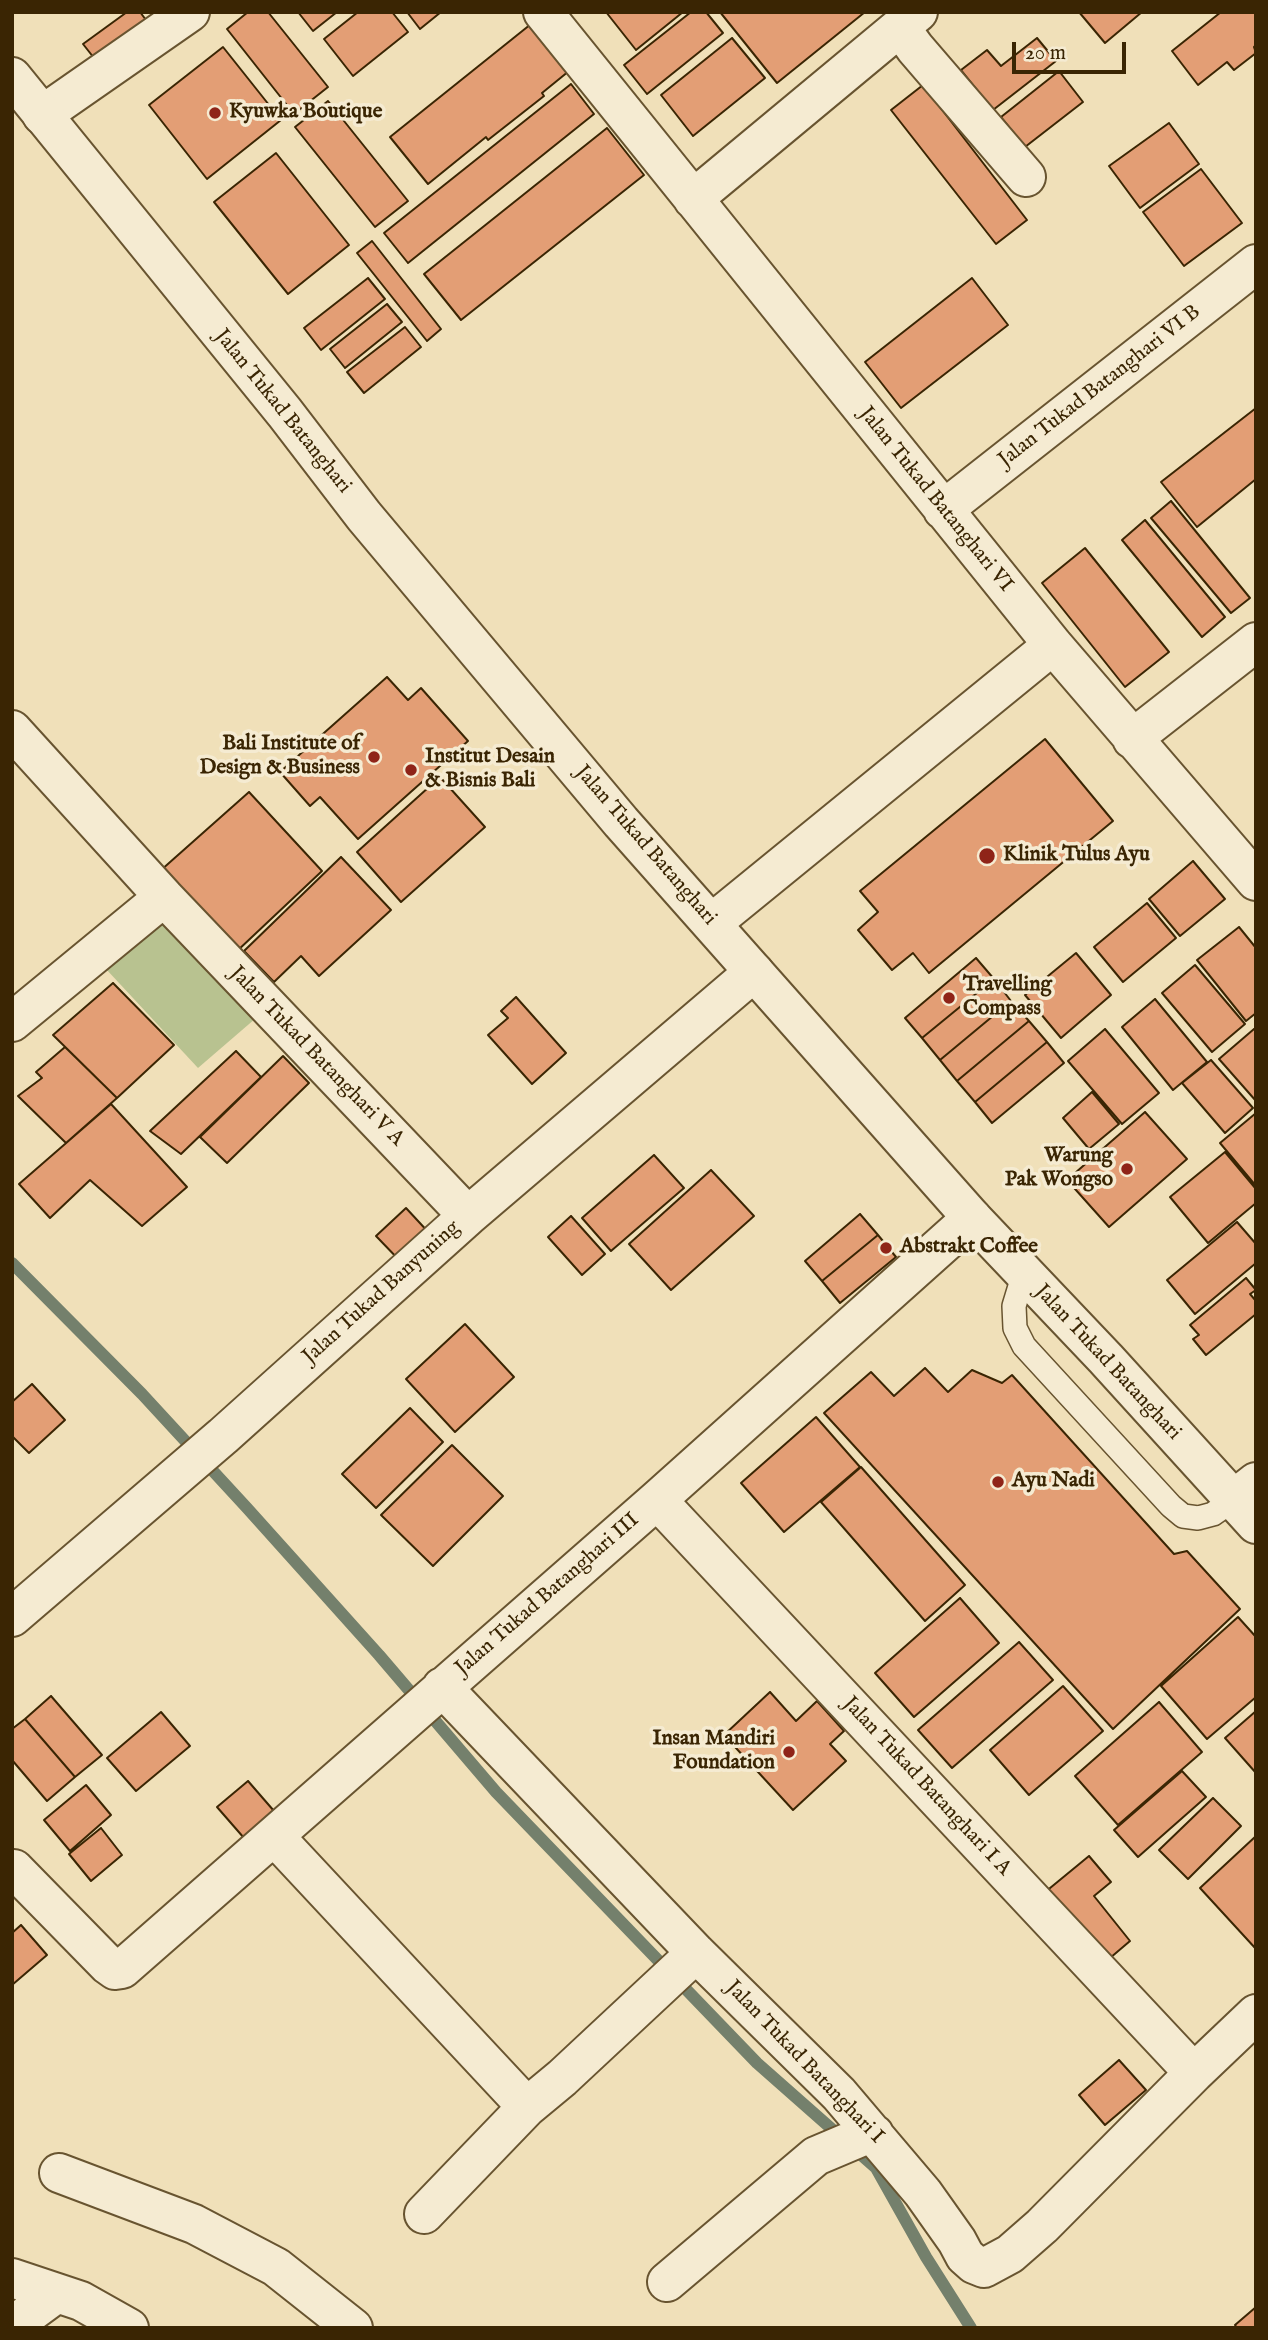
<!DOCTYPE html>
<html>
<head>
<meta charset="utf-8">
<style>
	body { margin:0 }
	#map { position:relative; width:1268px; height:2340px; overflow:hidden; background:#f0e0b9; font-family:"IM FELL English",serif }
	canvas { display:block }
	.frame { position:absolute; inset:0; border:14px solid #3a2503; pointer-events:none }
	.scale { position:absolute; left:1012px; top:42px; width:114px; height:32px; box-sizing:border-box; border:4px solid #3a2503; border-top:0; padding-left:9px; font-size:21px; line-height:24px; white-space:nowrap; color:#3a2503; -webkit-text-stroke:5px #f5ebd2; paint-order:stroke }
</style>
</head>
<body>
<div id="map">
<canvas width="1268" height="2340"></canvas>
<div class="frame"></div>
<div class="scale">20 m</div>
</div>
<script>
const g = document.querySelector('canvas').getContext('2d');
g.lineJoin = 'round';
function fill(path, color) { g.fillStyle = color; g.fill(path, 'evenodd'); }
const shape = rows => new Path2D(rows.map(r => 'M' + r).join(''));
function stroke(path, color, width, dash) { g.strokeStyle = color; g.lineWidth = width; g.lineCap = dash ? 'butt' : 'round'; g.setLineDash(dash || []); g.stroke(path); }
function label(font, color, halo, rows, align = 'center') {
  g.font = font + ' "IM FELL English",serif'; g.lineWidth = 7; g.setLineDash([]); g.textBaseline = 'middle'; g.strokeStyle = halo; g.fillStyle = color; for (const [text, x, y, turn = 0] of rows) {
    g.save(); g.translate(x, y); g.rotate((+turn || 0) * Math.PI / 180); g.textAlign = isNaN(turn) ? turn : align; if (halo) g.strokeText(text, 0, 0); g.fillText(text, 0, 0); g.restore();
  }
}
fill(shape([
	[172,915,263,1012,198,1068,106,969]
]), '#b8c290');
stroke(shape([
	[12,1263,142,1394,247,1508,379,1655,496,1792,757,2063,876,2168,926,2257,971,2328]
]), '#74806c', 12);
const building = shape([
	[127,12,140,12,146,20,94,58,83,44,127,12],
	[248,12,268,12,328,87,294,114,227,29,248,12],
	[298,12,337,12,313,31,298,12],
	[358,12,392,12,408,32,353,76,324,39,358,12],
	[407,12,441,12,420,29,407,12],
	[606,12,683,12,636,50,606,12],
	[691,12,706,12,723,33,647,94,624,65,691,12],
	[720,12,865,12,777,83,720,12],
	[1079,12,1142,12,1105,43,1079,12],
	[1221,12,1256,12,1256,45,1254,47,1256,53,1234,70,1227,62,1198,85,1172,51,1221,12],
	[531,24,569,71,542,93,544,96,488,140,486,137,428,184,390,137,531,24],
	[732,38,765,78,693,136,661,95,732,38],
	[1037,38,1056,61,993,110,961,70,987,50,1001,66,1037,38],
	[223,47,281,120,207,179,149,105,223,47],
	[1059,71,1083,102,1025,147,1001,117,1059,71],
	[571,84,594,114,408,263,384,233,571,84],
	[923,85,1027,220,996,244,891,110,923,85],
	[328,101,408,201,375,227,295,127,328,101],
	[1169,123,1199,164,1140,208,1109,166,1169,123],
	[607,128,644,175,461,320,424,274,607,128],
	[276,153,349,245,288,294,214,202,276,153],
	[1201,169,1242,223,1184,266,1143,212,1201,169],
	[372,241,441,329,427,341,357,253,372,241],
	[368,278,385,299,321,350,304,328,368,278],
	[972,278,1008,325,901,408,865,362,972,278],
	[387,304,402,322,345,368,330,349,387,304],
	[405,327,421,347,364,393,347,372,405,327],
	[1256,408,1256,479,1197,527,1161,482,1256,408],
	[1171,501,1250,598,1231,613,1151,518,1171,501],
	[1145,520,1225,617,1202,637,1122,540,1145,520],
	[1085,548,1169,652,1125,687,1042,583,1085,548],
	[387,677,408,700,421,688,468,741,358,839,320,797,310,806,280,772,387,677],
	[1045,739,1113,821,929,973,913,953,892,970,858,930,878,912,860,891,1045,739],
	[440,777,485,827,401,902,357,852,440,777],
	[249,792,322,871,236,952,160,871,249,792],
	[341,857,391,910,319,976,301,956,274,982,244,951,341,857],
	[1193,861,1225,899,1180,936,1149,899,1193,861],
	[1147,903,1176,938,1123,982,1094,947,1147,903],
	[1239,927,1256,948,1256,1013,1246,1021,1197,960,1239,927],
	[1076,953,1111,995,1061,1038,1025,995,1076,953],
	[976,958,994,979,922,1038,905,1018,976,958],
	[1195,965,1245,1024,1212,1052,1162,993,1195,965],
	[994,979,1011,1001,940,1060,922,1038,994,979],
	[113,983,174,1045,117,1098,53,1035,113,983],
	[516,997,566,1053,532,1084,488,1035,508,1018,501,1011,516,997],
	[1155,999,1207,1062,1173,1090,1122,1027,1155,999],
	[1011,1001,1029,1021,957,1081,940,1060,1011,1001],
	[1029,1021,1047,1042,975,1102,957,1081,1029,1021],
	[1105,1029,1159,1093,1122,1124,1068,1061,1105,1029],
	[1254,1029,1256,1031,1256,1101,1219,1059,1254,1029],
	[1047,1042,1064,1063,992,1123,975,1102,1047,1042],
	[65,1047,117,1098,66,1143,18,1096,42,1078,36,1072,65,1047],
	[236,1051,261,1077,181,1154,150,1131,236,1051],
	[283,1056,309,1083,227,1163,200,1137,283,1056],
	[1211,1060,1253,1108,1225,1133,1182,1083,1211,1060],
	[1092,1092,1119,1124,1089,1149,1063,1118,1092,1092],
	[111,1104,187,1187,142,1226,90,1180,50,1218,19,1184,111,1104],
	[1145,1112,1187,1159,1109,1227,1067,1180,1145,1112],
	[1256,1113,1256,1186,1220,1143,1256,1113],
	[1225,1152,1256,1189,1256,1203,1208,1243,1170,1197,1225,1152],
	[654,1155,684,1188,611,1251,582,1218,654,1155],
	[711,1170,754,1216,671,1290,629,1244,711,1170],
	[406,1208,431,1235,402,1263,376,1236,406,1208],
	[860,1214,878,1235,822,1281,805,1261,860,1214],
	[571,1216,605,1254,582,1275,548,1237,571,1216],
	[1237,1222,1256,1244,1256,1263,1195,1314,1167,1280,1237,1222],
	[878,1235,896,1257,840,1303,822,1281,878,1235],
	[1246,1278,1256,1290,1250,1294,1256,1301,1256,1314,1206,1355,1193,1339,1199,1335,1190,1325,1246,1278],
	[465,1324,514,1377,455,1432,406,1379,465,1324],
	[925,1368,948,1392,972,1370,1002,1383,1012,1375,1174,1554,1187,1551,1240,1609,1113,1729,824,1413,871,1372,894,1396,925,1368],
	[32,1384,65,1420,29,1453,12,1436,12,1402,32,1384],
	[410,1408,443,1442,376,1508,342,1474,410,1408],
	[816,1417,860,1467,784,1532,741,1483,816,1417],
	[452,1445,503,1496,433,1566,381,1515,452,1445],
	[861,1467,965,1585,925,1621,821,1502,861,1467],
	[960,1598,999,1643,914,1717,875,1673,960,1598],
	[1238,1617,1256,1637,1256,1697,1207,1739,1161,1686,1238,1617],
	[1019,1642,1053,1680,952,1768,918,1730,1019,1642],
	[1063,1686,1103,1731,1029,1795,990,1750,1063,1686],
	[770,1692,796,1721,817,1701,844,1731,830,1744,846,1761,793,1810,724,1735,770,1692],
	[51,1696,102,1755,75,1777,25,1719,51,1696],
	[1159,1702,1202,1752,1118,1825,1075,1776,1159,1702],
	[1256,1711,1256,1773,1225,1738,1256,1711],
	[161,1712,190,1746,136,1791,107,1758,161,1712],
	[25,1719,75,1777,47,1801,12,1760,12,1729,25,1719],
	[1182,1771,1206,1797,1138,1857,1114,1830,1182,1771],
	[248,1781,274,1811,244,1838,217,1807,248,1781],
	[86,1785,111,1815,70,1851,44,1820,86,1785],
	[1213,1798,1241,1826,1188,1879,1159,1850,1213,1798],
	[101,1828,122,1855,91,1881,69,1854,101,1828],
	[1256,1836,1256,1949,1200,1888,1256,1836],
	[1089,1856,1111,1882,1094,1896,1130,1941,1103,1964,1044,1893,1089,1856],
	[21,1925,47,1955,12,1985,12,1933,21,1925],
	[1119,2060,1146,2090,1105,2125,1079,2095,1119,2060],
	[1256,2307,1256,2328,1237,2328,1235,2325,1256,2307]
]);
fill(building, '#e39e75');
stroke(building, '#3a2503', 2);
const service = shape([
	[1024,1273,1014,1306,1015,1328,1024,1346,1171,1506,1183,1516,1198,1518,1213,1514,1233,1500]
]);
const minor = shape([
	[543,12,1053,645,1256,881],
	[900,27,915,48,1026,177],
	[42,115,190,12],
	[693,199,918,12],
	[943,510,1256,264],
	[12,730,164,897,468,1216],
	[1132,739,1256,642],
	[712,923,1053,645],
	[12,1022,164,897],
	[657,1500,1194,2073],
	[1233,1500,1256,1482],
	[12,1617,223,1436,468,1216,754,972],
	[442,1687,696,1953,839,2094,923,2193,957,2241,965,2256,974,2264,984,2268,1010,2254,1042,2226,1194,2073,1256,2014],
	[275,1837,527,2107],
	[14,1869,108,1965,115,1970,122,1969,657,1500,972,1218],
	[59,2173,194,2224,276,2267,353,2328],
	[424,2214,527,2107,562,2078,696,1953],
	[12,2278,81,2301,129,2328],
	[667,2282,816,2156,861,2137,874,2134],
	[12,2326,57,2293]
]);
const tertiary = shape([
	[12,77,285,413,364,516,621,822,972,1218,1106,1359,1256,1524]
]);
stroke(service, '#685430', 26);
stroke(minor, '#685430', 42);
stroke(tertiary, '#685430', 42);
stroke(service, '#f5ebd2', 23);
stroke(minor, '#f5ebd2', 38);
stroke(tertiary, '#f5ebd2', 38);
for (const [x, y, r, color] of [
	[215,113,7,"#8f2418"],
	[374,757,7,"#8f2418"],
	[411,770,7,"#8f2418"],
	[987,856,9,"#8f2418"],
	[949,998,7,"#8f2418"],
	[1127,1169,7,"#8f2418"],
	[886,1248,7,"#8f2418"],
	[998,1482,7,"#8f2418"],
	[789,1752,7,"#8f2418"]
]) { const dot = new Path2D(); dot.arc(x, y, r, 0, 2 * Math.PI); g.fillStyle = color; g.fill(dot); stroke(dot, '#f5ebd2', 2.5); }
label('bold 21px', '#3a2503', '#f5ebd2', [
	["Kyuwka Boutique",229,113],
	["Bali Institute of",360,745,"right"],
	["Design & Business",360,769,"right"],
	["Institut Desain",425,758],
	["& Bisnis Bali",425,782],
	["Klinik Tulus Ayu",1003,856],
	["Travelling",963,986],
	["Compass",963,1010],
	["Warung",1113,1157,"right"],
	["Pak Wongso",1113,1181,"right"],
	["Abstrakt Coffee",900,1248],
	["Ayu Nadi",1012,1482],
	["Insan Mandiri",775,1740,"right"],
	["Foundation",775,1764,"right"]
], 'left');
label('21px', '#3a2503', '#f5ebd2', [
	["Jalan Tukad Batanghari VI B",1100,387,-38],
	["Jalan Tukad Batanghari",282,412,51],
	["Jalan Tukad Batanghari VI",935,500,51],
	["Jalan Tukad Batanghari",645,846,49],
	["Jalan Tukad Batanghari V A",316,1057,46],
	["Jalan Tukad Banyuning",382,1293,-42],
	["Jalan Tukad Batanghari",1107,1363,47],
	["Jalan Tukad Batanghari III",548,1595,-41],
	["Jalan Tukad Batanghari I A",926,1787,47],
	["Jalan Tukad Batanghari I",804,2063,46]
]);
</script>
</body>
</html>
